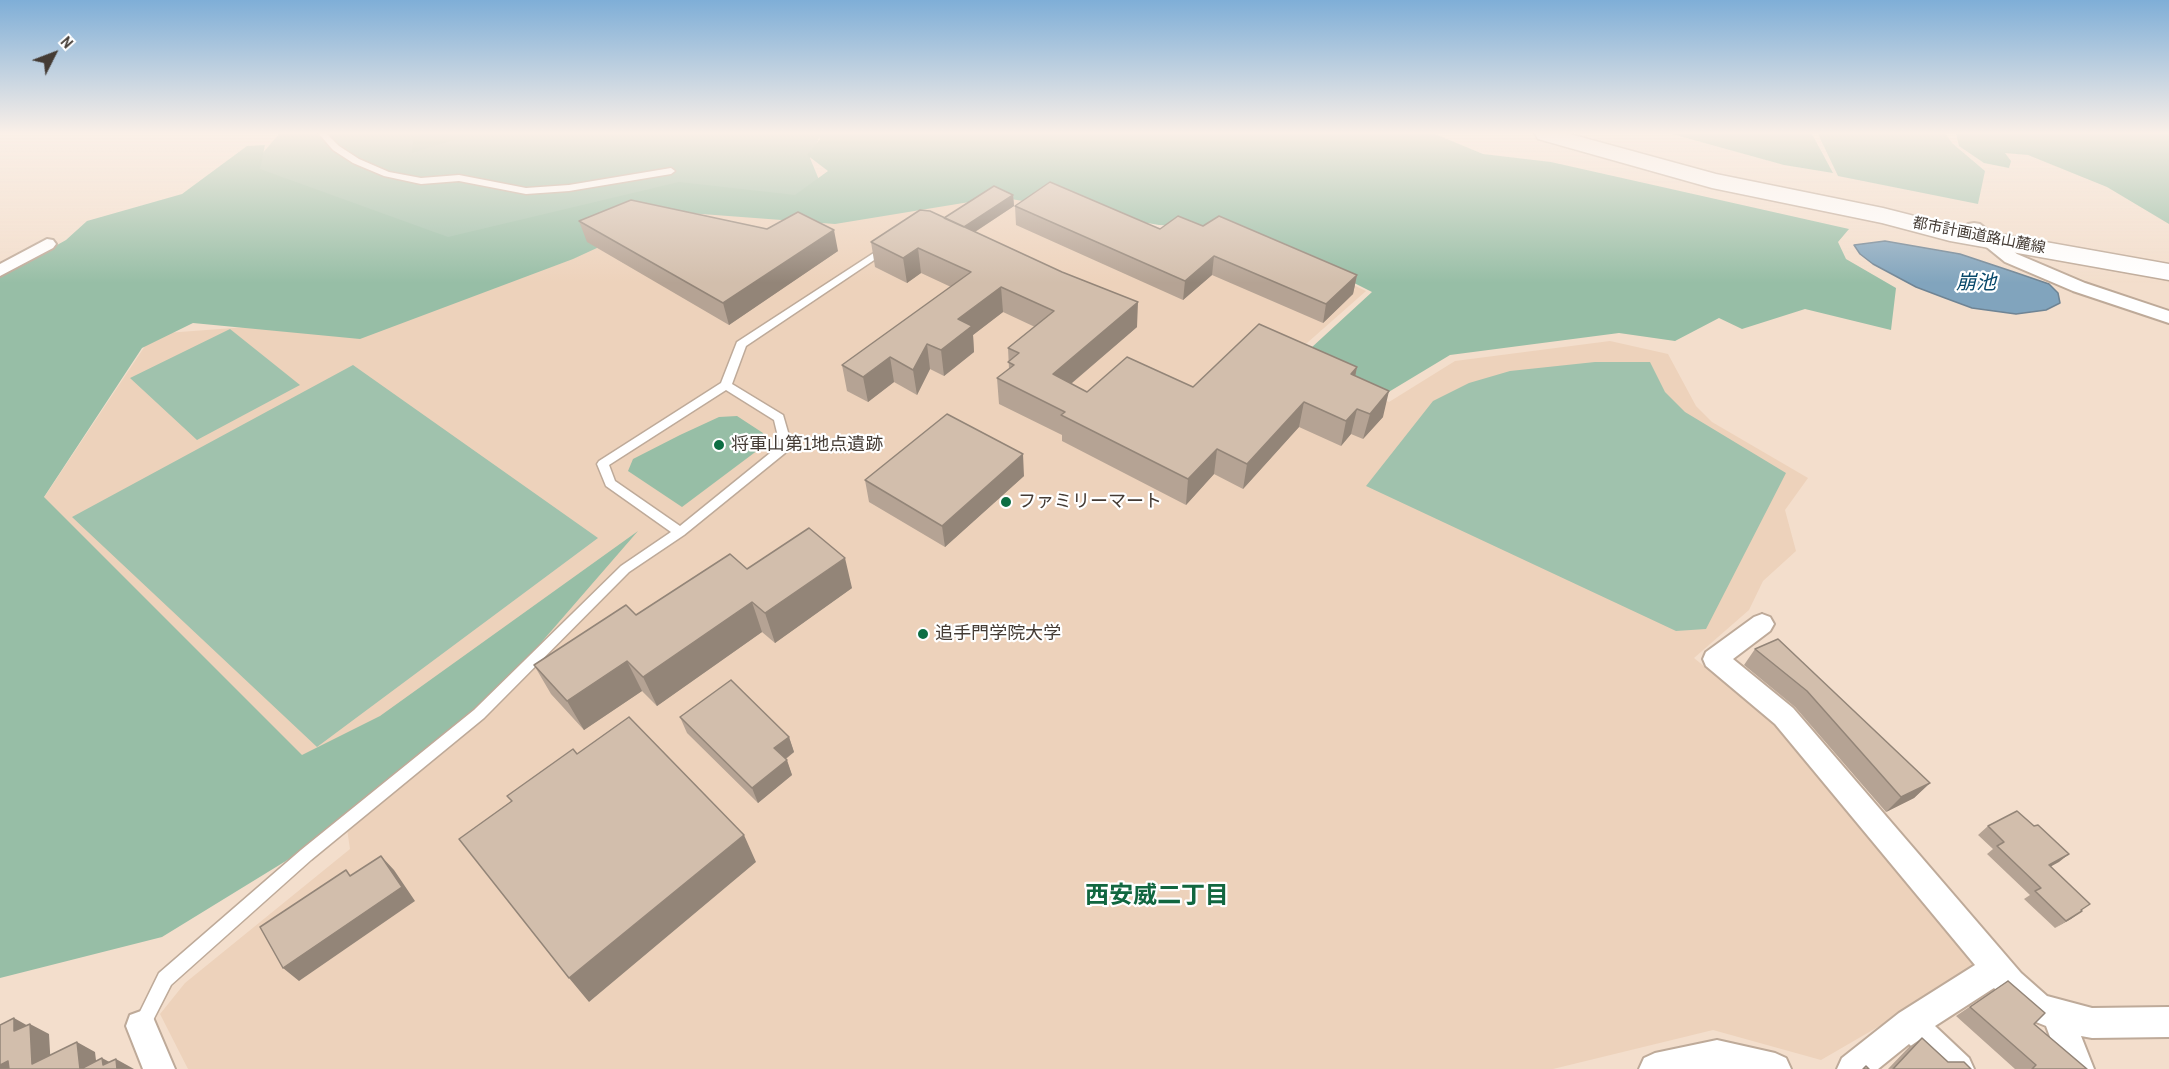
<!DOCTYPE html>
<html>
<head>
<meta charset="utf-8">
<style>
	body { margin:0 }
	#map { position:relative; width:2169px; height:1069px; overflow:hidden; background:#f3decc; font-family:"Archivo Narrow",sans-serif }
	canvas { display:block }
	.north { position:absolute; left:24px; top:24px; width:60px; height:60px; -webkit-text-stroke:4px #fff; paint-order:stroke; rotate:48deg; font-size:16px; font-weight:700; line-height:24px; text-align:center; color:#443b34 }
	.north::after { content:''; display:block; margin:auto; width:21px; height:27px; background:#443b34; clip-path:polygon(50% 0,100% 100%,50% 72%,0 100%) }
</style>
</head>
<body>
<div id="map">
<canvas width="2169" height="1069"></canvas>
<div class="north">N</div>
</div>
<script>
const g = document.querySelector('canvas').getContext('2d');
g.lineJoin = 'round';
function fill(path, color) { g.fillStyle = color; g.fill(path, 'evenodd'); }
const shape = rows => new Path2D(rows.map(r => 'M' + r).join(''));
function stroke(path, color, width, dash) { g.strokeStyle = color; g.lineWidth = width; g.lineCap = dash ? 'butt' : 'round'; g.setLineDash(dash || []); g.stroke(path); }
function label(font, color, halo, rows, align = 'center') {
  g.font = font + ' "Archivo Narrow","Noto Sans JP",sans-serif'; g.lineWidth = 4.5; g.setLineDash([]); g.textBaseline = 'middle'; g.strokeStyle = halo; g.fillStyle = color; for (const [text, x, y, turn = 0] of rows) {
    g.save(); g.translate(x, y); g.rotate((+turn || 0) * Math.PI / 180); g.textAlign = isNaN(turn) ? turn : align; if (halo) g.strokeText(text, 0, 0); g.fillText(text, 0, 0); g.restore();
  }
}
fill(shape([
	[1012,186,1156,229,1246,234,1366,291,1290,358,1389,402,1455,361,1610,341,1668,354,1696,406,1712,422,1808,478,1785,510,1796,551,1763,581,1749,610,1694,658,1768,718,1874,834,1983,966,1821,1060,1713,1030,1553,1069,188,1069,160,1014,185,983,350,849,346,822,15,541,153,334,394,316,676,202]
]), '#edd2bb');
fill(shape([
	[279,134,821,134,810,158,822,187,800,211,682,193,434,268,248,170],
	[1818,134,1946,134,1952,143,1985,171,1978,204,1838,176],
	[230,329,300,385,197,440,130,378],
	[1595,362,1650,362,1665,392,1685,412,1786,473,1706,629,1676,631,1366,486,1433,401,1469,383,1510,371],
	[353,365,598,538,317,747,72,517]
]), '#a0c2ad');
fill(shape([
	[423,134,473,134,412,153,413,137],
	[817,134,1435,134,1483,154,1551,162,1849,229,1838,242,1846,259,1896,288,1891,330,1805,309,1742,329,1719,318,1675,341,1619,333,1450,355,1382,396,1299,359,1372,292,1249,230,1159,225,1000,197,835,224,675,212,573,259,360,339,193,323,142,348,44,497,302,755,380,716,638,531,506,683,338,829,162,937,0,978,0,277,66,240,87,221,182,194,247,146,265,145,260,169,448,237,679,182,795,195,828,171,807,155,820,139],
	[1672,134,1812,134,1833,173,1784,165],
	[1956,134,2169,134,2169,224,2107,187,2028,155,2005,153,2011,161,2009,168,1984,163,1959,146],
	[737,416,763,433,766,444,682,507,628,471,633,459,680,435,719,417]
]), '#97bea6');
const water = shape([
	[1885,241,1960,254,2014,272,2049,284,2058,293,2060,303,2046,310,2016,314,1972,308,1945,298,1916,287,1873,264,1860,254,1854,245,1885,241]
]);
fill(water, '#81a4bd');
stroke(water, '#6f8494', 1.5);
const lane = shape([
	[319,134,327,134,339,146,359,159,389,172,421,178,459,175,526,188,569,185,671,168,675,171,671,174,569,191,526,194,459,181,421,184,384,176,353,163,333,150,319,134],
	[886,245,889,246,889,250,746,346,732,384,783,415,792,446,790,449,684,535,629,572,484,718,311,860,171,985,147,1032,141,1034,135,1032,133,1026,159,973,301,850,474,710,621,566,671,532,606,486,597,464,599,461,721,383,737,342,886,245],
	[726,390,774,420,780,445,680,526,615,481,609,465,726,390]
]);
const street = shape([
	[1974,223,1980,224,2017,254,2085,283,2169,311,2169,323,2073,291,2005,262,1968,232,1965,228,1968,224,1974,223],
	[47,239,53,240,56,244,53,248,0,276,0,264,47,239],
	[1762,614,1770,617,1774,624,1770,631,1733,659,1793,708,2021,973,2047,996,2092,1008,2169,1007,2169,1037,2092,1038,2081,1036,2094,1069,2062,1069,2046,1026,2026,1018,1994,988,1935,1026,1969,1058,1974,1069,1935,1069,1909,1044,1878,1069,1837,1069,1842,1058,1899,1013,1975,965,1775,724,1706,666,1703,659,1706,652,1754,617,1762,614],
	[141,1011,152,1015,175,1069,143,1069,126,1026,130,1015,141,1011],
	[1717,1040,1775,1053,1786,1058,1791,1069,1639,1069,1644,1058,1655,1053,1717,1040]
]);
const secondary = shape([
	[1535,134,1570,134,1716,174,1883,208,1950,225,2169,264,2169,280,1950,241,1882,223,1712,188,1538,139,1535,134]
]);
stroke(lane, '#beaa99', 3);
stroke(street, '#beaa99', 4);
stroke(secondary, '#beaa99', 3);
fill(lane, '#fff');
fill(street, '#fff');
fill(secondary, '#fff');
fill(shape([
	[1013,195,1014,206,975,232,1137,327,1071,384,1087,392,1193,387,1357,367,1355,376,1383,417,1363,439,1351,434,1341,446,1299,427,1243,489,1214,474,1186,505,1062,441,1062,435,999,404,997,378,1009,369,1008,348,1035,327,1003,312,973,335,974,352,944,376,930,369,917,395,894,382,868,402,847,391,842,365,951,287,921,273,907,283,875,267,871,242],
	[1015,206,1160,229,1203,226,1357,275,1353,294,1323,323,1212,275,1183,300,1016,225],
	[579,221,838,251,729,325,587,242],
	[1024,476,945,547,869,502,865,480],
	[747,569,852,588,775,643,762,632,657,706,642,691,584,730,551,694,534,665,636,615],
	[1755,649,1930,783,1914,798,1886,812,1795,707,1744,665],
	[680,717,789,737,794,752,786,759,792,775,758,803,687,733],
	[1988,826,2034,826,2069,854,2051,866,2082,911,2055,928,2024,899,2030,895,1987,854,1993,849,1978,835],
	[2008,981,2034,1024,2087,1069,2015,1069,1956,1016],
	[1922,1038,1948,1062,1971,1069,1888,1069,1909,1047]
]), '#b5a394');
fill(shape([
	[1013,195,1014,206,964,239,963,228],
	[834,230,838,251,729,325,723,303],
	[918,248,921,273,907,283,903,258],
	[1214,256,1212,275,1183,300,1185,281],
	[1357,275,1353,294,1323,323,1326,304],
	[1001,287,1003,312,973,335,974,352,944,376,941,350,958,319],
	[1138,302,1137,327,1053,399,1053,374],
	[927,344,930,369,917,395,913,370],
	[890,357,894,382,868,402,863,377],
	[1357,367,1352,392,1351,374],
	[1389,391,1383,417,1363,439,1370,414],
	[1304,402,1299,427,1243,489,1247,464],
	[1357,409,1351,434,1341,446,1346,421],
	[1217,449,1214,474,1186,505,1188,479],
	[1023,454,1024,476,945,547,942,526],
	[845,558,852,588,775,643,765,613],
	[752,602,762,632,657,706,643,677],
	[627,661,642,691,584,730,567,701],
	[789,737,794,752,780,763,774,748],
	[787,760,792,775,758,803,752,788],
	[1930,783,1914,798,1886,812,1901,797],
	[744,835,756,862,589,1002,569,978],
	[2069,854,2059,862,2039,873,2049,865],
	[381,856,394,870,415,901,299,981,283,968],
	[2082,911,2071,919,2055,928,2066,921],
	[14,1018,30,1027,30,1024,49,1034,51,1069,32,1064,14,1031],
	[77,1042,95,1052,97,1069,80,1069],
	[102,1058,117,1066,116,1059,134,1069,110,1069,103,1065],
	[8,1061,25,1069,0,1069,0,1065]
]), '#938578');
const building = shape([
	[1050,182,1160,229,1178,216,1203,226,1219,216,1357,275,1326,304,1214,256,1185,281,1015,206,1050,182],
	[994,186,1013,195,964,227,944,218,994,186],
	[631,200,767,229,798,212,834,230,723,303,579,221,631,200],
	[920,210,930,211,1062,272,1138,302,1053,374,1087,392,1127,357,1193,387,1259,324,1357,367,1351,374,1389,391,1370,414,1357,409,1346,421,1304,402,1247,464,1217,449,1188,479,1061,415,1065,412,997,378,1014,365,1008,362,1019,353,1008,348,1054,311,1001,287,958,319,972,326,941,350,927,344,913,370,890,357,863,377,842,365,971,272,918,248,903,258,871,242,920,210],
	[947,414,1023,454,942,526,865,480,947,414],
	[809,528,845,558,765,613,752,602,643,677,627,661,567,701,534,665,626,605,636,615,730,554,747,569,809,528],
	[1778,639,1930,783,1901,797,1807,691,1755,649,1778,639],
	[731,680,789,737,774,748,787,760,752,788,680,717,731,680],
	[629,717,744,835,569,978,459,839,512,801,507,796,573,749,577,754,629,717],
	[2017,811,2034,826,2038,825,2069,854,2049,865,2090,904,2081,910,2082,911,2066,921,2035,891,2041,888,1997,846,2004,842,1988,826,2017,811],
	[381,856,402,887,283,968,260,927,346,870,350,876,381,856],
	[2008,981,2045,1013,2034,1024,2087,1069,2032,1069,2036,1065,1970,1007,2008,981],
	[14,1018,14,1031,30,1024,32,1064,77,1042,80,1069,9,1069,8,1061,0,1065,0,1025,14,1018],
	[1922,1038,1948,1062,1964,1062,1971,1069,1893,1069,1922,1038],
	[102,1058,103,1065,116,1059,117,1069,81,1069,102,1058],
	[1866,1066,1869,1069,1863,1069,1866,1066]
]);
fill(building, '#d2beac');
stroke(building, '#938578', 1.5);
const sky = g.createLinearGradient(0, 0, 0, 283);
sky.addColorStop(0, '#7faed7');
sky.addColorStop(0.47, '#faf0e8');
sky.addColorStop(1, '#faf0e800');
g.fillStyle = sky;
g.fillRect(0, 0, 2169, 283);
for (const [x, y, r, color] of [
	[719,445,6,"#0c6e43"],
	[1006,502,6,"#0c6e43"],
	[923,634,6,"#0c6e43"]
]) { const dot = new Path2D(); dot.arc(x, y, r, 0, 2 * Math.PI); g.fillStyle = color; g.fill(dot); stroke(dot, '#fff', 2); }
label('15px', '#443b34', '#fff', [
	["都市計画道路山麓線",1979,236,11]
]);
label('18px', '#443b34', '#fff', [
	["将軍山第1地点遺跡",731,445],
	["ファミリーマート",1018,502],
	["追手門学院大学",935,634]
], 'left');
label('italic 20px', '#07486a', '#fff', [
	["崩池",1976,284]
]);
label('bold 24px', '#126740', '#fff', [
	["西安威二丁目",1157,897]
]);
</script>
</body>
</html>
